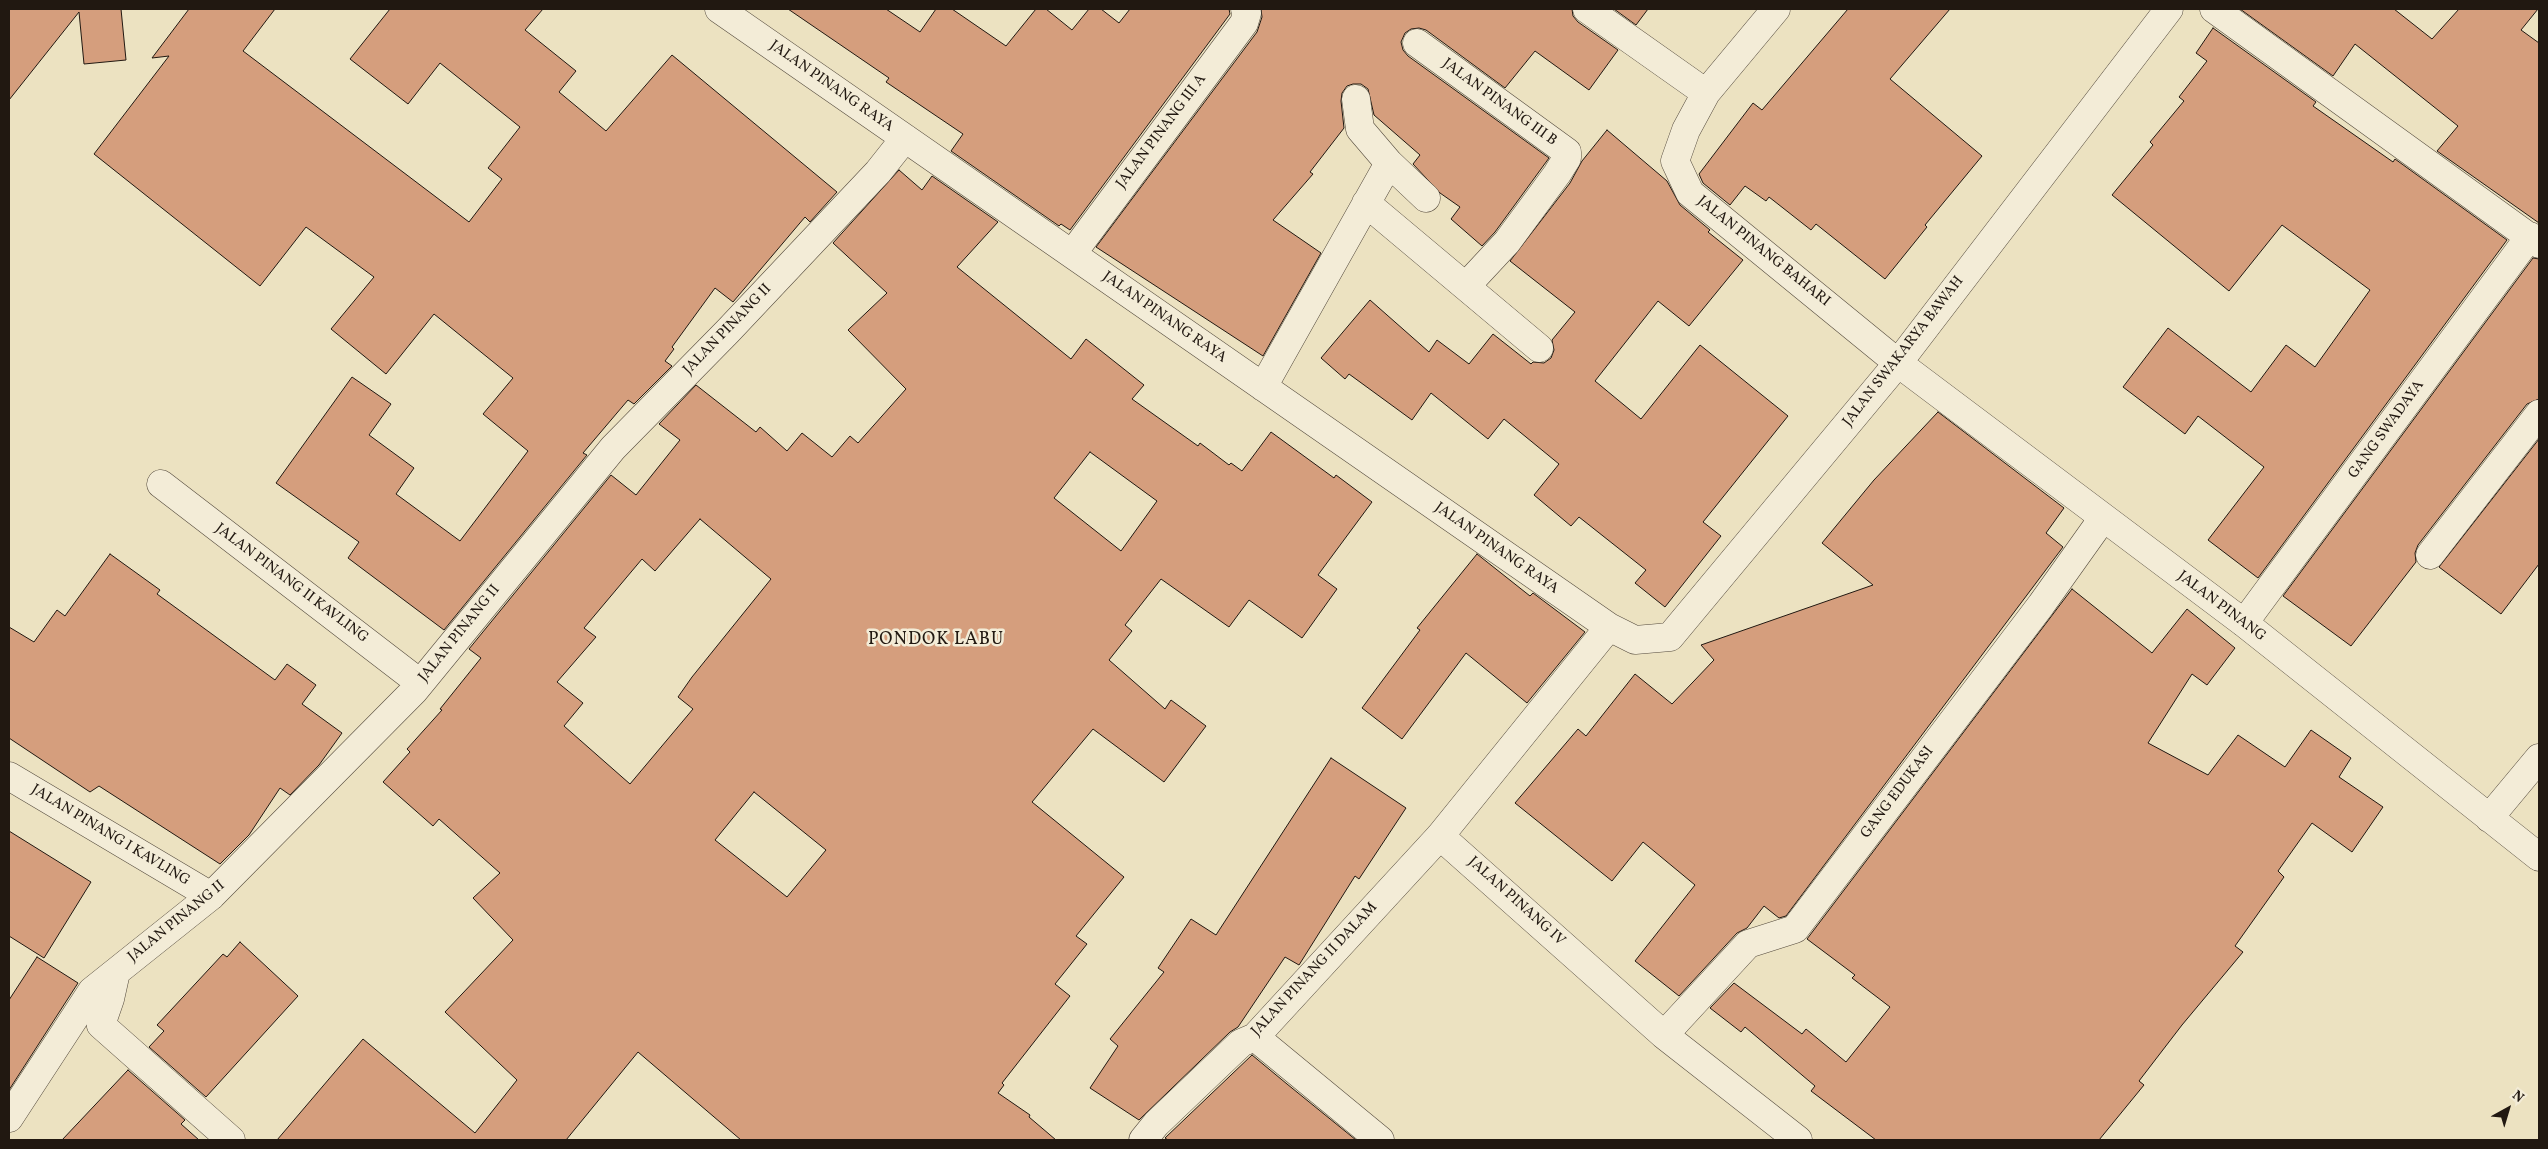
<!DOCTYPE html>
<html>
<head>
<meta charset="utf-8">
<style>
	body { margin:0 }
	#map { position:relative; width:2548px; height:1149px; overflow:hidden; background:#ece2c1; font-family:Vollkorn,serif }
	canvas { display:block }
	.frame { position:absolute; inset:0; border:10px solid #211811; pointer-events:none }
	.north { position:absolute; left:2483px; top:1084px; width:50px; height:50px; -webkit-text-stroke:4px #f3ecd7; paint-order:stroke; rotate:39deg; font-size:14px; font-weight:700; line-height:20px; text-align:center; color:#211811 }
	.north::after { content:''; display:block; margin:auto; width:18px; height:22px; background:#211811; clip-path:polygon(50% 0,100% 100%,50% 72%,0 100%) }
</style>
</head>
<body>
<div id="map">
<canvas width="2548" height="1149"></canvas>
<div class="frame"></div>
<div class="north">N</div>
</div>
<script>
const g = document.querySelector('canvas').getContext('2d');
g.lineJoin = 'round';
function fill(path, color) { g.fillStyle = color; g.fill(path, 'evenodd'); }
const shape = rows => new Path2D(rows.map(r => 'M' + r).join(''));
function stroke(path, color, width, dash) { g.strokeStyle = color; g.lineWidth = width; g.lineCap = dash ? 'butt' : 'round'; g.setLineDash(dash || []); g.stroke(path); }
function label(font, color, halo, rows, align = 'center') {
  g.font = font + ' Vollkorn,serif'; g.lineWidth = 5; g.setLineDash([]); g.textBaseline = 'middle'; g.strokeStyle = halo; g.fillStyle = color; for (const [text, x, y, turn = 0] of rows) {
    g.save(); g.translate(x, y); g.rotate((+turn || 0) * Math.PI / 180); g.textAlign = isNaN(turn) ? turn : align; if (halo) g.strokeText(text, 0, 0); g.fillText(text, 0, 0); g.restore();
  }
}
const building = shape([
	[9,9,121,9,126,60,84,64,79,12,9,100,9,9],
	[189,9,275,9,243,51,469,222,502,179,488,168,520,127,440,63,408,104,350,59,390,9,543,9,525,30,576,71,559,92,606,131,672,55,837,192,810,222,805,217,733,302,715,288,672,347,674,349,665,361,672,366,634,404,628,400,583,453,587,455,444,630,348,558,359,542,276,483,352,377,391,404,369,435,414,468,396,494,460,541,528,451,483,414,513,378,434,314,386,374,331,329,374,277,306,227,260,286,94,154,169,56,152,58,189,9],
	[788,9,886,9,920,32,936,9,952,9,1006,46,1036,9,1046,9,1072,30,1089,9,1101,9,1119,23,1130,9,1229,9,1230,14,1070,230,1061,224,1059,226,951,151,963,134,886,82,889,78,788,9],
	[1261,9,1572,9,1573,16,1578,22,1618,50,1589,90,1535,51,1505,88,1426,30,1419,28,1411,29,1405,33,1401,42,1403,50,1408,56,1549,158,1495,232,1482,246,1451,219,1460,207,1440,193,1413,164,1420,155,1374,115,1368,89,1361,84,1353,84,1347,86,1342,93,1341,101,1344,128,1310,172,1313,174,1273,220,1321,253,1263,356,1096,247,1257,32,1262,17,1261,9],
	[1614,9,1648,9,1636,25,1614,9],
	[1848,9,1950,9,1890,79,1982,156,1925,225,1927,227,1885,279,1816,224,1811,230,1769,197,1766,201,1745,186,1730,205,1703,183,1699,174,1753,103,1762,110,1848,9],
	[2240,9,2394,9,2432,39,2459,9,2538,9,2521,30,2539,43,2539,223,2437,151,2458,126,2355,44,2333,76,2240,9],
	[2213,28,2316,102,2313,106,2393,162,2395,159,2507,240,2258,578,2208,540,2264,467,2198,416,2185,434,2123,387,2168,328,2251,392,2286,345,2315,367,2370,290,2282,225,2229,291,2112,195,2153,145,2150,142,2184,101,2179,97,2207,61,2196,53,2213,28],
	[1607,130,1667,181,1680,205,1710,230,1708,232,1743,260,1689,326,1658,301,1595,381,1641,419,1700,345,1788,416,1703,522,1721,536,1665,607,1635,583,1646,570,1579,517,1571,526,1534,495,1559,464,1504,419,1488,439,1431,393,1412,420,1349,374,1345,379,1321,358,1370,300,1429,352,1437,340,1469,364,1493,334,1531,364,1533,362,1544,363,1551,358,1554,350,1552,340,1575,312,1510,261,1570,183,1582,161,1607,130],
	[899,170,922,190,932,176,998,222,957,267,1071,359,1086,339,1144,385,1132,399,1198,446,1200,443,1229,465,1231,463,1242,471,1271,432,1334,478,1336,475,1372,502,1318,575,1337,589,1302,638,1249,600,1229,627,1161,579,1125,625,1132,631,1109,660,1165,709,1171,700,1206,726,1164,782,1093,729,1032,802,1124,877,1076,936,1087,944,1055,984,1070,996,1002,1083,1004,1085,998,1093,1030,1115,1029,1117,1056,1140,741,1140,638,1052,566,1140,277,1140,363,1039,475,1133,517,1080,445,1012,513,940,473,898,500,873,439,819,433,826,383,782,410,752,407,749,442,710,440,709,481,658,469,649,611,475,636,495,680,440,659,424,696,385,756,432,760,427,787,451,802,433,832,457,850,436,858,443,906,389,848,330,887,293,833,243,899,170],
	[1090,452,1157,501,1121,551,1054,498,1090,452],
	[700,519,771,579,692,677,678,697,693,709,630,784,564,726,583,703,557,682,596,637,584,628,642,559,655,571,700,519],
	[754,792,826,850,787,897,715,840,754,792],
	[2533,258,2539,259,2539,399,2527,404,2418,545,2415,553,2416,562,2351,646,2283,596,2533,258],
	[1938,412,2064,508,2046,533,2063,547,1786,916,1779,918,1764,906,1747,928,1737,933,1679,996,1635,961,1695,885,1643,842,1612,881,1515,803,1578,729,1586,736,1635,674,1672,704,1714,660,1701,645,1873,585,1822,543,1874,480,1938,412],
	[2539,439,2539,564,2501,614,2439,567,2539,439],
	[110,554,160,590,157,594,275,680,287,664,316,685,302,704,342,733,319,765,290,795,280,788,249,835,220,864,99,786,90,792,9,738,9,627,34,642,57,610,65,616,110,554],
	[1477,554,1530,596,1533,593,1585,632,1527,703,1466,653,1402,739,1362,708,1420,630,1417,628,1477,554],
	[2072,589,2152,653,2187,609,2235,648,2207,685,2192,674,2148,743,2208,775,2238,735,2285,767,2311,730,2351,758,2339,777,2383,807,2352,852,2312,823,2278,871,2284,877,2235,946,2243,952,2182,1025,2139,1081,2144,1085,2099,1140,1876,1140,1811,1091,1815,1086,1745,1027,1741,1032,1710,1008,1734,983,1802,1034,1806,1029,1846,1062,1890,1007,1852,978,1855,975,1807,939,2072,589],
	[1331,758,1406,808,1359,879,1355,876,1299,965,1285,957,1238,1027,1230,1032,1139,1120,1090,1088,1118,1046,1110,1039,1164,972,1158,968,1191,919,1216,935,1331,758],
	[9,831,91,882,44,958,9,936,9,831],
	[240,942,298,996,206,1097,149,1047,164,1031,157,1025,223,954,227,957,240,942],
	[37,957,78,983,9,1090,9,1000,37,957],
	[1252,1055,1287,1084,1356,1140,1168,1140,1165,1138,1252,1055],
	[128,1070,185,1120,181,1124,199,1140,62,1140,128,1070]
]);
fill(building, '#d59e7d');
stroke(building, '#211811', 1);
const minor = shape([
	[719,9,1609,627,1635,640,1670,637,1898,363,2169,9],
	[1587,9,1706,93],
	[1776,9,1706,93,1686,130,1675,161,1690,193,1898,363,2244,623,2539,857],
	[2214,9,2539,244],
	[1417,43,1567,152,1567,158,1557,174,1507,242,1467,285],
	[1356,99,1360,129,1389,163,1426,198],
	[1366,203,1539,348],
	[1072,254,1244,23,1247,13,1245,9],
	[1263,387,1389,163],
	[161,484,420,683],
	[2430,555,2539,414],
	[2244,623,2530,236],
	[9,776,211,896],
	[2489,818,2539,758],
	[1440,836,1664,1035,1798,1140],
	[116,972,110,999,101,1025,231,1140],
	[1664,1035,1748,944,1795,929,2041,605,2103,518],
	[1255,1037,1380,1140],
	[9,1118,92,991,211,896,414,691,613,448,728,331,878,172,905,138],
	[1143,1140,1156,1124,1241,1043,1255,1037,1440,836,1609,627]
]);
stroke(minor, '#544a3d', 29);
stroke(minor, '#f3ecd7', 28);
label('15px', '#211811', '#f3ecd7', [
	["JALAN PINANG RAYA",831,87,35],
	["JALAN PINANG III B",1499,103,36],
	["JALAN PINANG III A",1162,132,-53],
	["JALAN PINANG BAHARI",1763,252,39],
	["JALAN PINANG RAYA",1164,318,35],
	["JALAN PINANG II",728,330,-46],
	["JALAN SWAKARYA BAWAH",1904,352,-52],
	["GANG SWADAYA",2387,430,-54],
	["JALAN PINANG RAYA",1496,549,35],
	["JALAN PINANG II KAVLING",291,584,37],
	["JALAN PINANG",2221,607,37],
	["JALAN PINANG II",460,634,-51],
	["GANG EDUKASI",1898,793,-53],
	["JALAN PINANG I KAVLING",110,836,31],
	["JALAN PINANG IV",1516,902,42],
	["JALAN PINANG II",177,922,-39],
	["JALAN PINANG II DALAM",1315,970,-47]
]);
g.letterSpacing = '1px';
label('18px', '#211811', '#f3ecd7', [
	["PONDOK LABU",936,641]
]);
g.letterSpacing = '0px';
</script>
</body>
</html>
